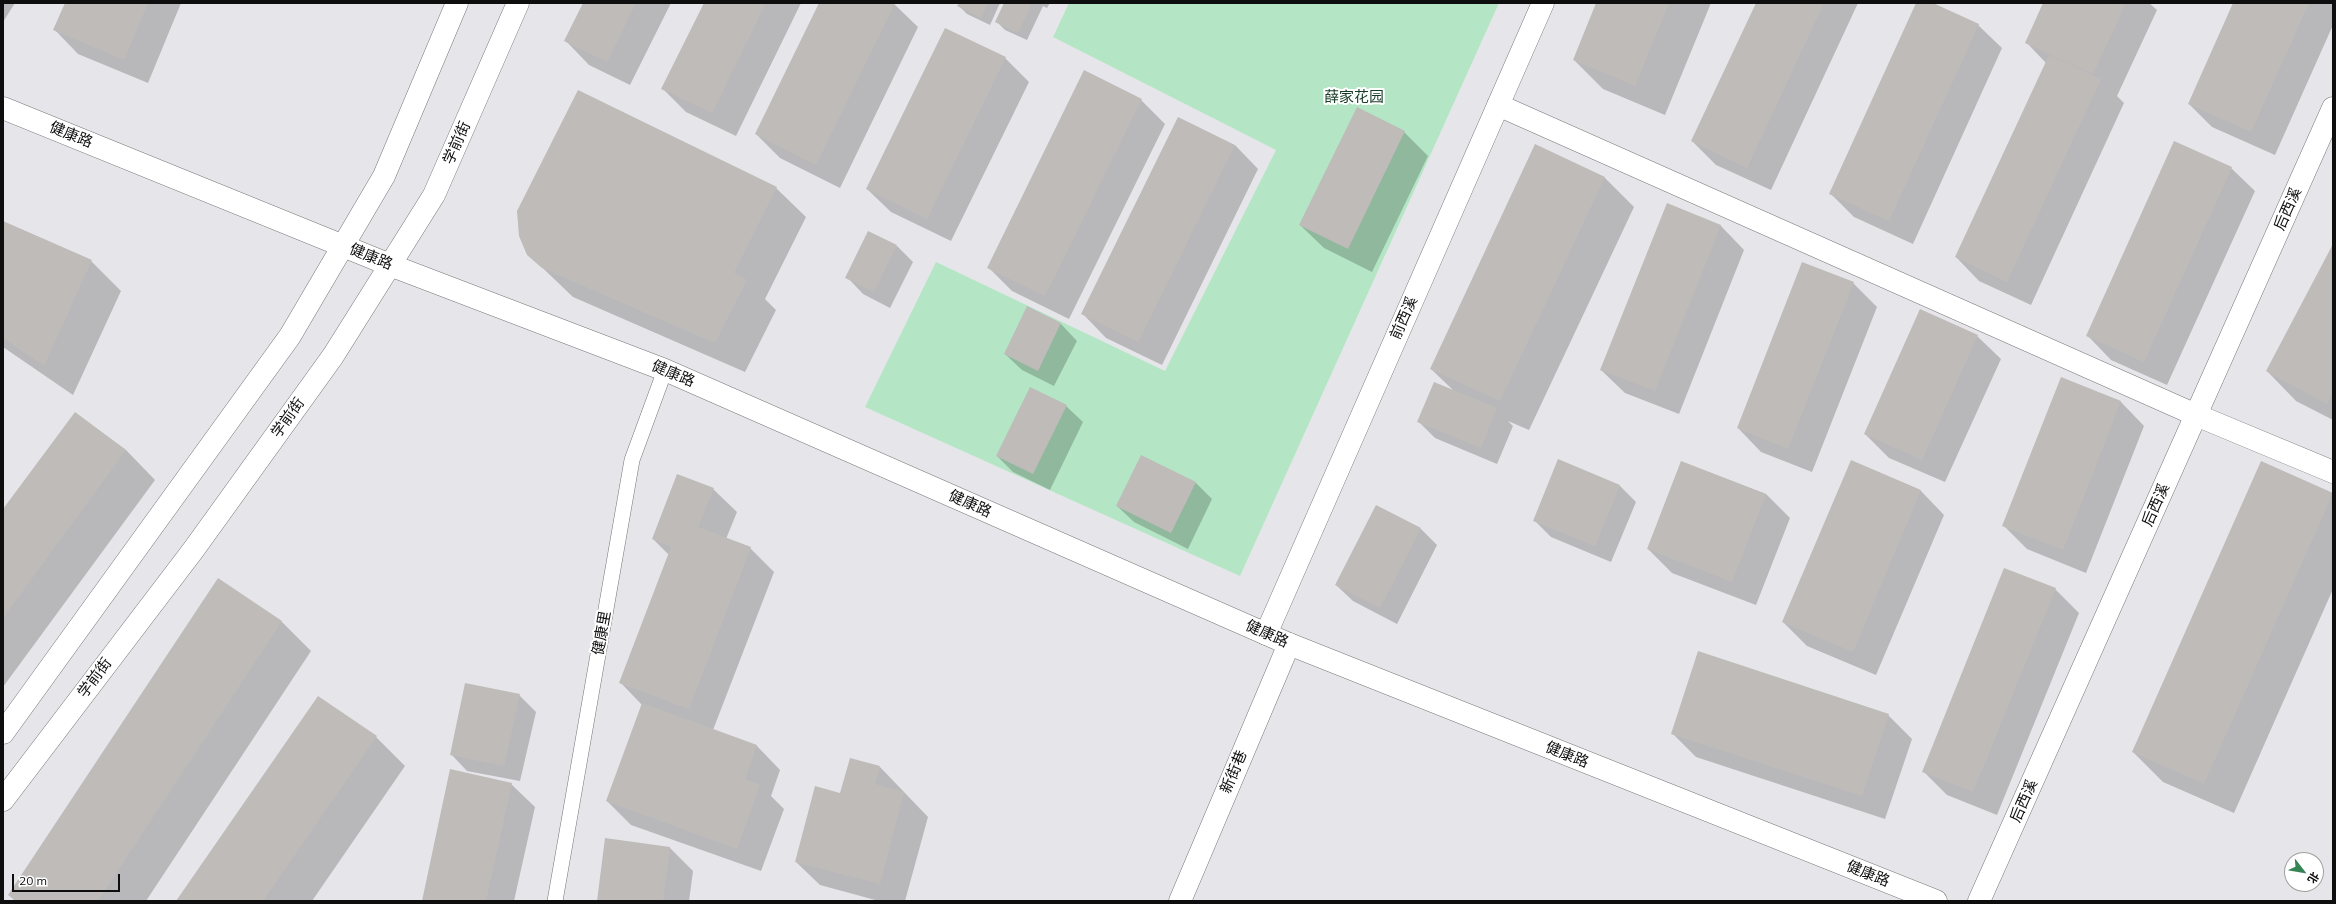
<!DOCTYPE html>
<html>
<head>
<meta charset="utf-8">
<style>
	body { margin:0 }
	#map { position:relative; width:2336px; height:904px; overflow:hidden; background:#e6e6ea; font-family:Mulish,"Noto Sans SC",sans-serif }
	canvas { display:block }
	.frame { position:absolute; inset:0; border:4px solid #0e0e0f; pointer-events:none }
	.north { position:absolute; left:2284px; top:852px; width:40px; height:40px; box-sizing:border-box; background:#fff; border:1px solid #9f9f9f; border-radius:50%; rotate:121deg; font-size:11px; font-weight:700; line-height:16px; text-align:center; color:#0e0e0f }
	.north::after { content:''; display:block; margin:auto; width:14px; height:18px; background:#348455; clip-path:polygon(50% 0,100% 100%,50% 72%,0 100%) }
	.scale { position:absolute; left:12px; top:874px; width:108px; height:18px; box-sizing:border-box; border:2px solid #0e0e0f; border-top:0; padding-left:5px; font-size:12px; line-height:14px; white-space:nowrap; color:#0e0e0f; -webkit-text-stroke:3px #fff; paint-order:stroke }
</style>
</head>
<body>
<div id="map">
<canvas width="2336" height="904"></canvas>
<div class="frame"></div>
<div class="north">北</div>
<div class="scale">20 m</div>
</div>
<script>
const g = document.querySelector('canvas').getContext('2d');
g.lineJoin = 'round';
function fill(path, color) { g.fillStyle = color; g.fill(path, 'evenodd'); }
const shape = rows => new Path2D(rows.map(r => 'M' + r).join(''));
function stroke(path, color, width, dash) { g.strokeStyle = color; g.lineWidth = width; g.lineCap = dash ? 'butt' : 'round'; g.setLineDash(dash || []); g.stroke(path); }
function label(font, color, halo, rows, align = 'center') {
  g.font = font + ' Mulish,"Noto Sans SC",sans-serif'; g.lineWidth = 4; g.setLineDash([]); g.textBaseline = 'middle'; g.strokeStyle = halo; g.fillStyle = color; for (const [text, x, y, turn = 0] of rows) {
    g.save(); g.translate(x, y); g.rotate((+turn || 0) * Math.PI / 180); g.textAlign = isNaN(turn) ? turn : align; if (halo) g.strokeText(text, 0, 0); g.fillText(text, 0, 0); g.restore();
  }
}
fill(shape([
	[1069,3,1499,3,1240,576,865,407,936,262,1165,371,1276,150,1053,37]
]), '#b4e6c5');
fill(shape([
	[3,3,15,3,3,22],
	[66,3,181,3,148,83,78,54,55,30],
	[584,3,671,3,630,85,589,65,566,41],
	[705,3,801,3,736,136,686,112,663,89],
	[820,3,893,3,918,27,840,188,780,158,756,134],
	[960,3,1000,3,990,25,967,14,959,6],
	[1005,3,1050,3,1047,8,1043,6,1027,40,1005,30,997,22],
	[1597,3,1711,3,1665,115,1603,89,1574,60],
	[1757,3,1858,3,1771,190,1716,165,1692,141],
	[1917,3,1930,3,1978,25,2002,48,1913,244,1854,217,1830,193],
	[2044,3,2149,3,2157,10,2117,96,2124,103,2031,305,1979,281,1956,257,2046,63,2026,42],
	[2234,3,2333,3,2333,25,2275,155,2212,127,2189,104],
	[1005,58,1029,82,951,241,891,212,867,189],
	[1141,100,1165,124,1069,319,1012,291,988,267],
	[1404,132,1428,156,1372,272,1324,248,1300,225],
	[1235,145,1258,169,1162,365,1106,338,1083,314],
	[2231,168,2255,191,2167,385,2111,360,2088,336],
	[1604,177,1634,207,1529,430,1508,421,1513,426,1497,464,1435,438,1419,422,1454,391,1431,369],
	[776,188,806,217,765,299,776,310,745,372,573,297,528,254],
	[1667,204,1721,226,1744,250,1679,414,1625,393,1601,370],
	[3,222,91,261,121,291,73,395,3,347],
	[897,246,913,262,890,308,863,294,847,277],
	[2333,247,2333,420,2296,401,2267,371],
	[1853,283,1877,307,1812,472,1761,452,1738,428],
	[1027,308,1061,324,1077,341,1054,386,1022,370,1005,354],
	[1977,336,2001,359,1945,482,1889,458,1865,434],
	[2062,379,2121,402,2144,426,2086,573,2027,549,2004,526],
	[1066,406,1083,422,1050,490,1013,472,997,456],
	[75,413,126,450,155,480,3,687,3,511],
	[1142,457,1196,483,1212,499,1188,549,1134,522,1117,506],
	[1682,462,1766,494,1790,518,1756,605,1672,573,1648,549],
	[1851,462,1921,491,1944,515,1876,675,1807,646,1783,622],
	[1620,486,1636,502,1611,562,1551,537,1534,520],
	[713,489,737,512,726,539,750,548,774,572,713,730,757,746,780,770,771,796,784,809,761,871,631,825,607,801,642,705,620,682,669,555,653,539],
	[2333,493,2333,589,2234,813,2163,782,2133,752],
	[1376,506,1421,529,1437,545,1397,624,1353,601,1336,585],
	[218,580,282,622,311,651,146,901,15,901,9,895],
	[2055,589,2079,613,1997,815,1947,795,1923,771],
	[519,695,536,712,520,781,467,771,451,754],
	[1888,715,1912,739,1885,819,1696,757,1672,733],
	[376,737,405,766,312,901,177,901],
	[880,767,928,817,905,901,879,901,820,885,796,862,841,794],
	[511,784,535,807,514,901,423,901],
	[670,848,693,871,689,901,598,901]
]), '#0003');
fill(shape([
	[65,3,148,3,124,60,53,30],
	[583,3,636,3,607,62,564,41],
	[704,3,766,3,712,113,661,89],
	[819,3,895,3,816,165,755,134],
	[959,3,988,3,981,18,957,6],
	[1004,3,1032,3,1018,33,995,22],
	[1596,3,1669,3,1635,86,1573,60],
	[1756,3,1824,3,1747,168,1691,141],
	[1916,3,1933,3,1979,24,1889,221,1829,194],
	[2043,3,2126,3,2093,74,2025,43],
	[2233,3,2309,3,2251,132,2188,104],
	[945,28,1006,57,927,219,866,189],
	[2049,55,2101,79,2007,282,1955,257],
	[1084,70,1142,99,1045,296,987,268],
	[578,90,777,187,734,273,747,280,715,343,542,268,527,255,519,236,517,211],
	[1357,107,1405,131,1348,249,1299,225],
	[1178,117,1235,145,1138,342,1081,314],
	[2174,141,2232,167,2144,362,2086,336],
	[1535,144,1605,177,1500,401,1430,369],
	[1667,203,1721,225,1655,391,1600,370],
	[3,221,92,260,44,366,3,338],
	[868,231,897,245,874,292,845,278],
	[2333,244,2333,392,2327,404,2266,371],
	[1802,262,1854,282,1788,449,1737,428],
	[1027,306,1061,323,1038,371,1004,354],
	[1920,309,1978,335,1922,460,1864,434],
	[2061,377,2121,401,2063,550,2002,526],
	[1434,382,1497,408,1481,448,1417,422],
	[1030,387,1067,405,1033,474,996,456],
	[75,412,126,450,3,618,3,509],
	[1141,455,1196,482,1171,533,1116,506],
	[1558,459,1620,485,1595,546,1533,521],
	[1851,460,1921,490,1853,652,1782,622],
	[1681,461,1766,494,1732,582,1647,549],
	[2261,461,2333,493,2204,784,2132,752],
	[677,474,714,488,698,527,751,547,689,709,619,683,671,547,652,539],
	[1376,505,1421,528,1380,608,1335,585],
	[2004,568,2056,588,1973,792,1922,772],
	[218,578,282,621,98,901,17,901,8,895],
	[1698,651,1889,714,1862,796,1671,734],
	[465,683,520,694,504,766,450,755],
	[318,696,377,736,263,901,176,901],
	[642,703,757,745,745,779,760,785,737,849,606,801],
	[850,758,880,766,875,784,904,792,880,884,795,862,815,786,840,793],
	[450,769,512,783,486,901,422,901],
	[605,838,670,847,663,901,597,901]
]), '#bebbb9');
const lane = shape([
	[555,901,632,460,665,370]
]);
const street = shape([
	[1498,105,2196,415,2333,472],
	[1266,634,1543,3],
	[1180,901,1289,644]
]);
const secondary = shape([
	[3,108,390,265,665,370,1289,644,1936,901],
	[3,733,290,336,384,176,457,3],
	[3,800,194,549,333,356,434,195,518,3],
	[1979,901,2333,108]
]);
stroke(lane, '#78787b', 16);
stroke(street, '#78787b', 23);
stroke(secondary, '#78787b', 23);
stroke(lane, '#fff', 15);
stroke(street, '#fff', 22);
stroke(secondary, '#fff', 22);
label('15px', '#163b26', '#fff', [
	["薛家花园",1354,97]
]);
label('15px', '#0e0e0f', '#fff', [
	["健康路",71,135,22],
	["学前街",457,143,-66],
	["后西溪",2288,209,-66],
	["健康路",371,257,22],
	["前西溪",1404,318,-66],
	["健康路",673,374,23],
	["学前街",288,418,-54],
	["健康路",970,504,24],
	["后西溪",2156,505,-66],
	["健康里",602,633,-80],
	["健康路",1267,634,24],
	["学前街",95,678,-53],
	["健康路",1567,755,22],
	["新街巷",1234,772,-67],
	["后西溪",2024,801,-66],
	["健康路",1868,874,22]
]);
</script>
</body>
</html>
